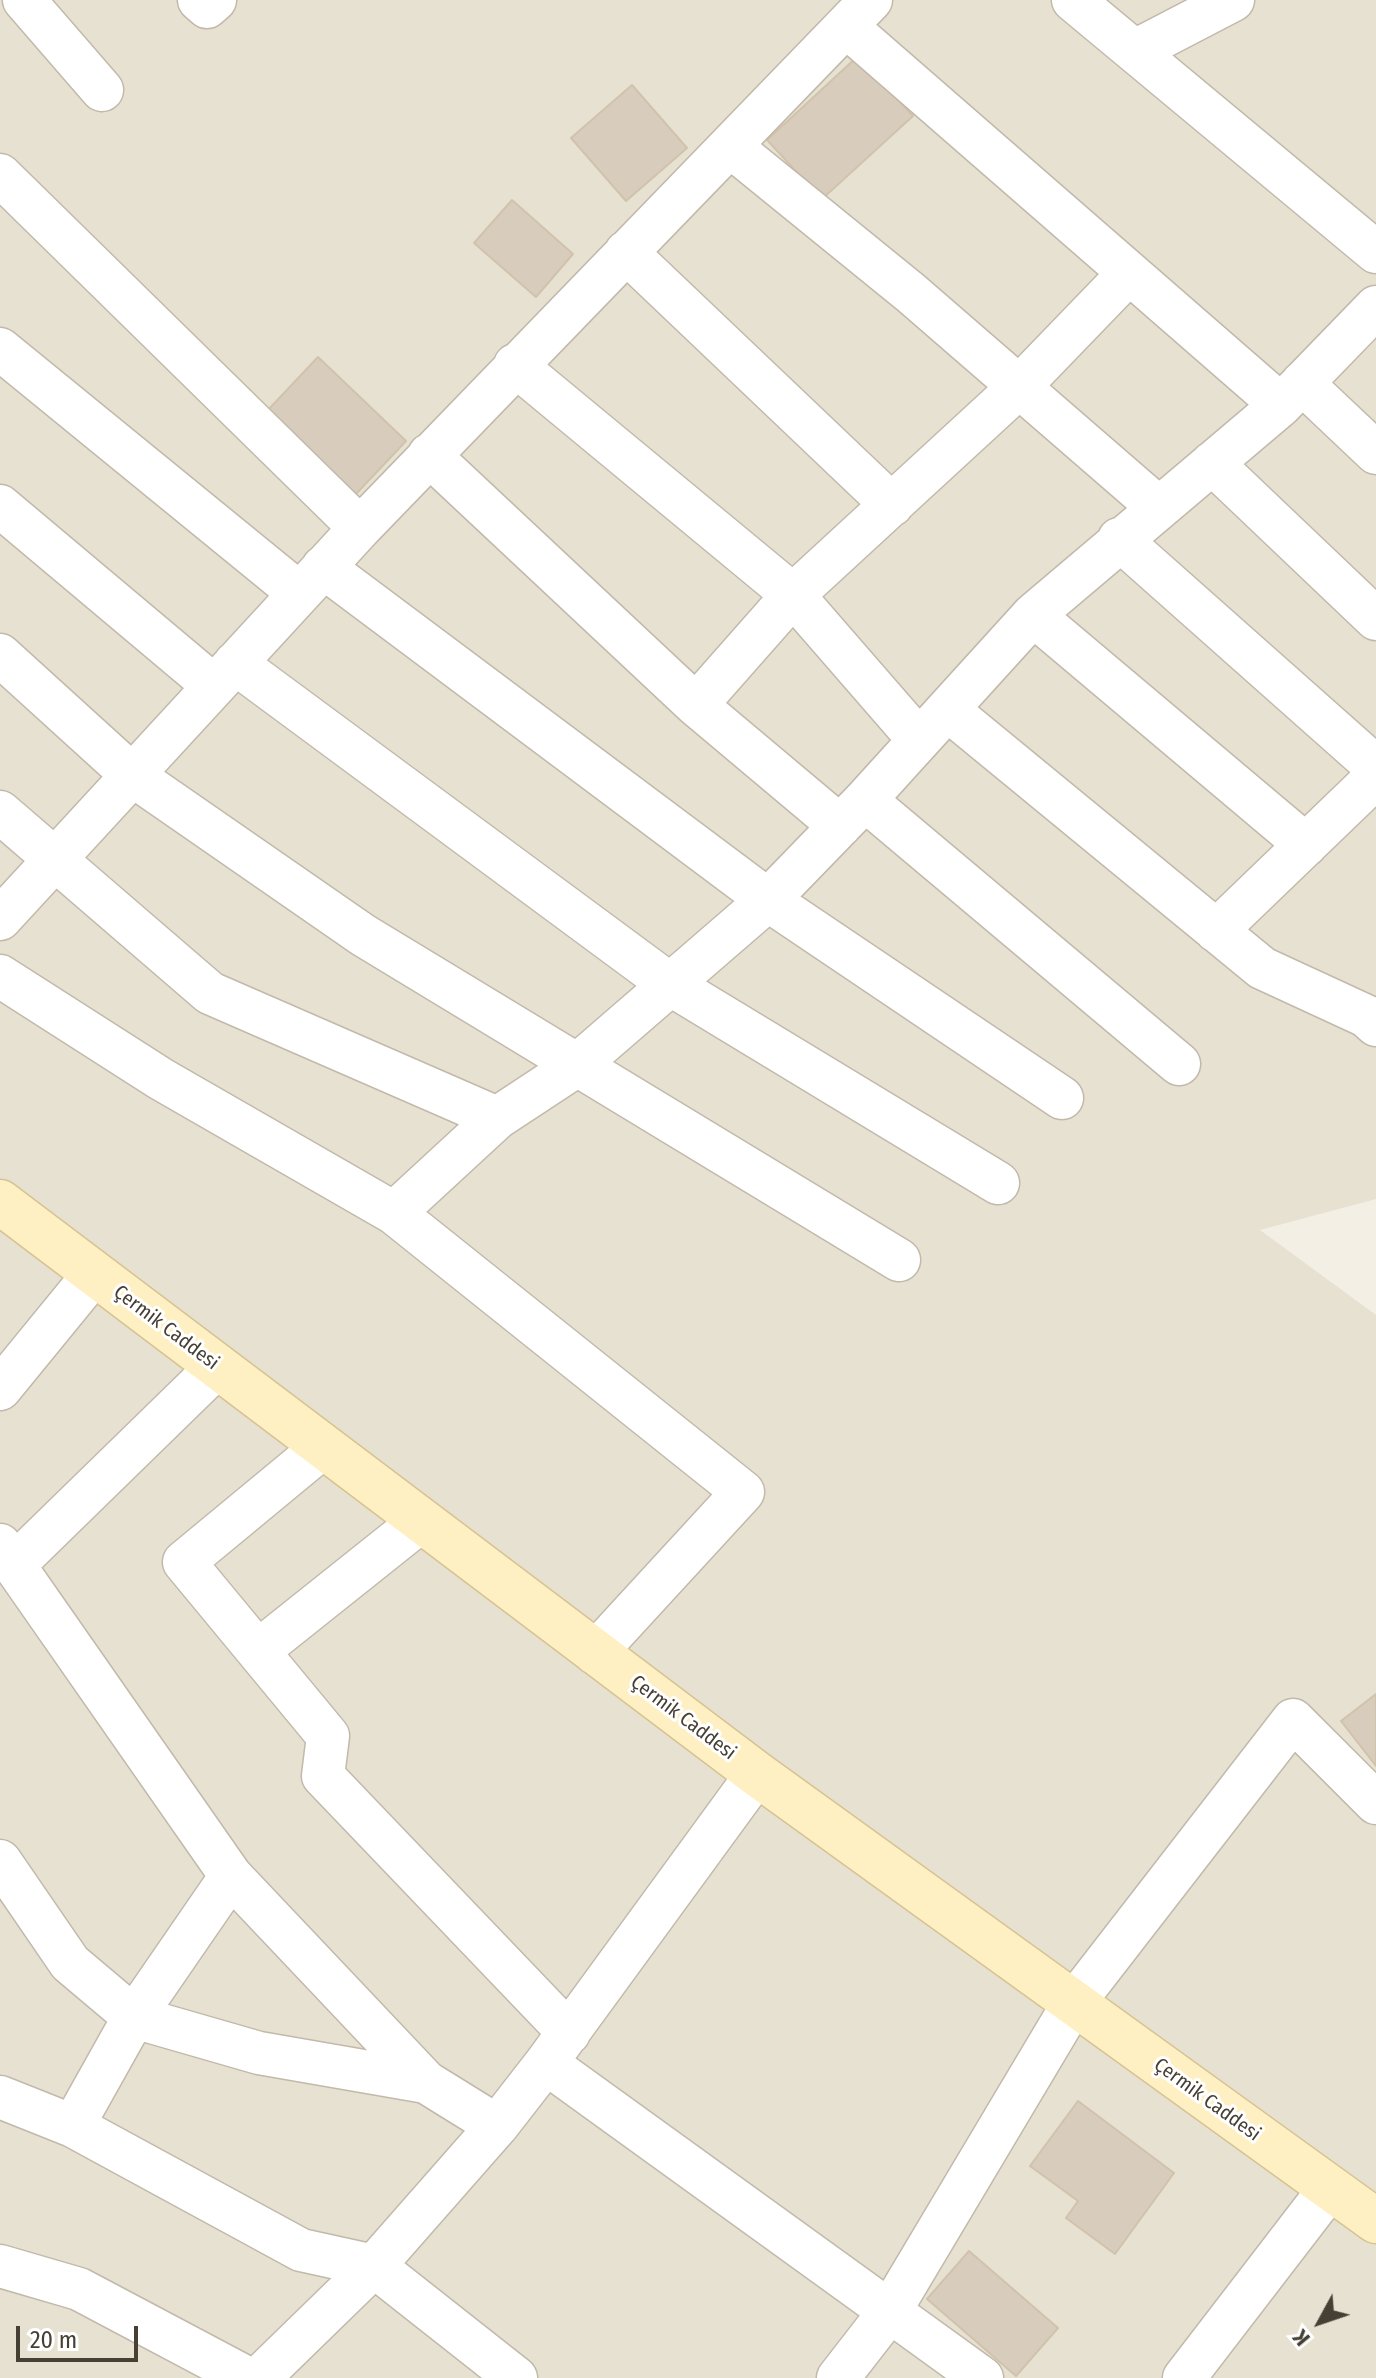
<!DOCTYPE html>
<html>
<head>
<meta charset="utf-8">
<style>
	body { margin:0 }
	#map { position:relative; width:1376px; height:2378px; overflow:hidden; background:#f3efe4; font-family:"Fira Sans Condensed",sans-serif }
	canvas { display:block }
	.north { position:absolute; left:1280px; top:2282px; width:80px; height:80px; -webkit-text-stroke:6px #fff; paint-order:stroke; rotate:230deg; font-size:22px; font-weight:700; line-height:32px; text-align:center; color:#463f34 }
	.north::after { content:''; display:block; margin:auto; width:28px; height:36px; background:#463f34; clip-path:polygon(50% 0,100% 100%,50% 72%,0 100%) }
	.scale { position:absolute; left:16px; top:2326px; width:122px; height:36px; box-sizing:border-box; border:4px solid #463f34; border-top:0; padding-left:10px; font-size:24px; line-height:28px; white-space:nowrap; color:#463f34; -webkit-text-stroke:6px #fff; paint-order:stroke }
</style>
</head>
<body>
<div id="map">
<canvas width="1376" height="2378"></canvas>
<div class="north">K</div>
<div class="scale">20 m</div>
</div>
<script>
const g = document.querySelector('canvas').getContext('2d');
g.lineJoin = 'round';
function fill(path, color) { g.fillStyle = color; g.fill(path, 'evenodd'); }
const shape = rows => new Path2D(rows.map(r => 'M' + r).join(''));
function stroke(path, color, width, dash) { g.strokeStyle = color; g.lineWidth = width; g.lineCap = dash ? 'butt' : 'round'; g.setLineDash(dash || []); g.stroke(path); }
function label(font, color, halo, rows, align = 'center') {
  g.font = font + ' "Fira Sans Condensed",sans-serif'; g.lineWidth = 6; g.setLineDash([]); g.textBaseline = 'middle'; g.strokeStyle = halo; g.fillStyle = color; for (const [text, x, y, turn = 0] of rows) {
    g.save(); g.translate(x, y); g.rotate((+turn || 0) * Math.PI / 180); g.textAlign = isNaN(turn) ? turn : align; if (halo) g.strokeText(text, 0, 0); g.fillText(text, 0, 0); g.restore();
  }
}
fill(shape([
	[0,0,1376,0,1376,1199,1260,1230,1376,1315,1376,2378,0,2378]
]), '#e7e1d2');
const building = shape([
	[858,56,913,116,822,199,767,140,858,56],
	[632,85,687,148,626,201,571,138,632,85],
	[512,200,573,254,536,297,474,243,512,200],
	[318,357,406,441,356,494,268,410,318,357],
	[1376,1694,1376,1766,1341,1721,1376,1694],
	[1078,2101,1174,2173,1115,2254,1066,2218,1078,2201,1030,2166,1078,2101],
	[969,2251,1058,2328,1016,2376,927,2299,969,2251]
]);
fill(building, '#d8cdbc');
stroke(building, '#d1c2ac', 2);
const street = shape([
	[24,0,102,90],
	[199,0,207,7,215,0],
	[1073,0,1376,252],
	[847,27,1281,405],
	[1135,51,1233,0],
	[730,146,911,293,1159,508],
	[0,175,360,528],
	[626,252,892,505],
	[0,349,299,593],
	[515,365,793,595,919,740],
	[1302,383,1376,453],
	[429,455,696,705,840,826],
	[1212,463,1376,619],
	[0,506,214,686],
	[1119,539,1376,767],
	[323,567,768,900,1062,1098],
	[1033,615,1306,845],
	[0,655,132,775,363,935,899,1260],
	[235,663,668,983,998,1183],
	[696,705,793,595,1019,387,1129,273],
	[948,710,1262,968,1366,1016,1376,1025],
	[865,800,1179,1064],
	[0,812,210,993,497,1118],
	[0,919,360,528,871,0],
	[1216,931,1376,777],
	[0,976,161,1079,394,1213,743,1492,595,1653],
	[394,1213,497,1118,576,1066,768,900,865,800,1033,615,1281,405,1376,307],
	[0,1389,94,1274],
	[323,1447,184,1562,328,1736,323,1776,569,2033],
	[0,1545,231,1876],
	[14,1565,217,1367],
	[258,1651,421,1521],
	[0,1861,70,1963,134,2017,231,1876,426,2082,259,2053,134,2017,73,2126],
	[546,2063,982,2378],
	[426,2082,497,2126],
	[0,2097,73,2126,301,2250,374,2266],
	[0,2266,79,2289,247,2378],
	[259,2378,374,2266],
	[516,2378,374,2266,497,2126,546,2063,757,1774],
	[838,2378,890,2311,1073,2004,1293,1720,1376,1803],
	[1184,2378,1330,2188]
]);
const secondary = shape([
	[0,1202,757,1774,1376,2221]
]);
stroke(street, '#c2b9aa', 45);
stroke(secondary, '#d6c391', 47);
stroke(street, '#fff', 42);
stroke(secondary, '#fff0c3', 44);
label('20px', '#463f34', '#fff', [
	["Çermik Caddesi",166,1328,37],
	["Çermik Caddesi",683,1718,37],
	["Çermik Caddesi",1207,2100,36]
]);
</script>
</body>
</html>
